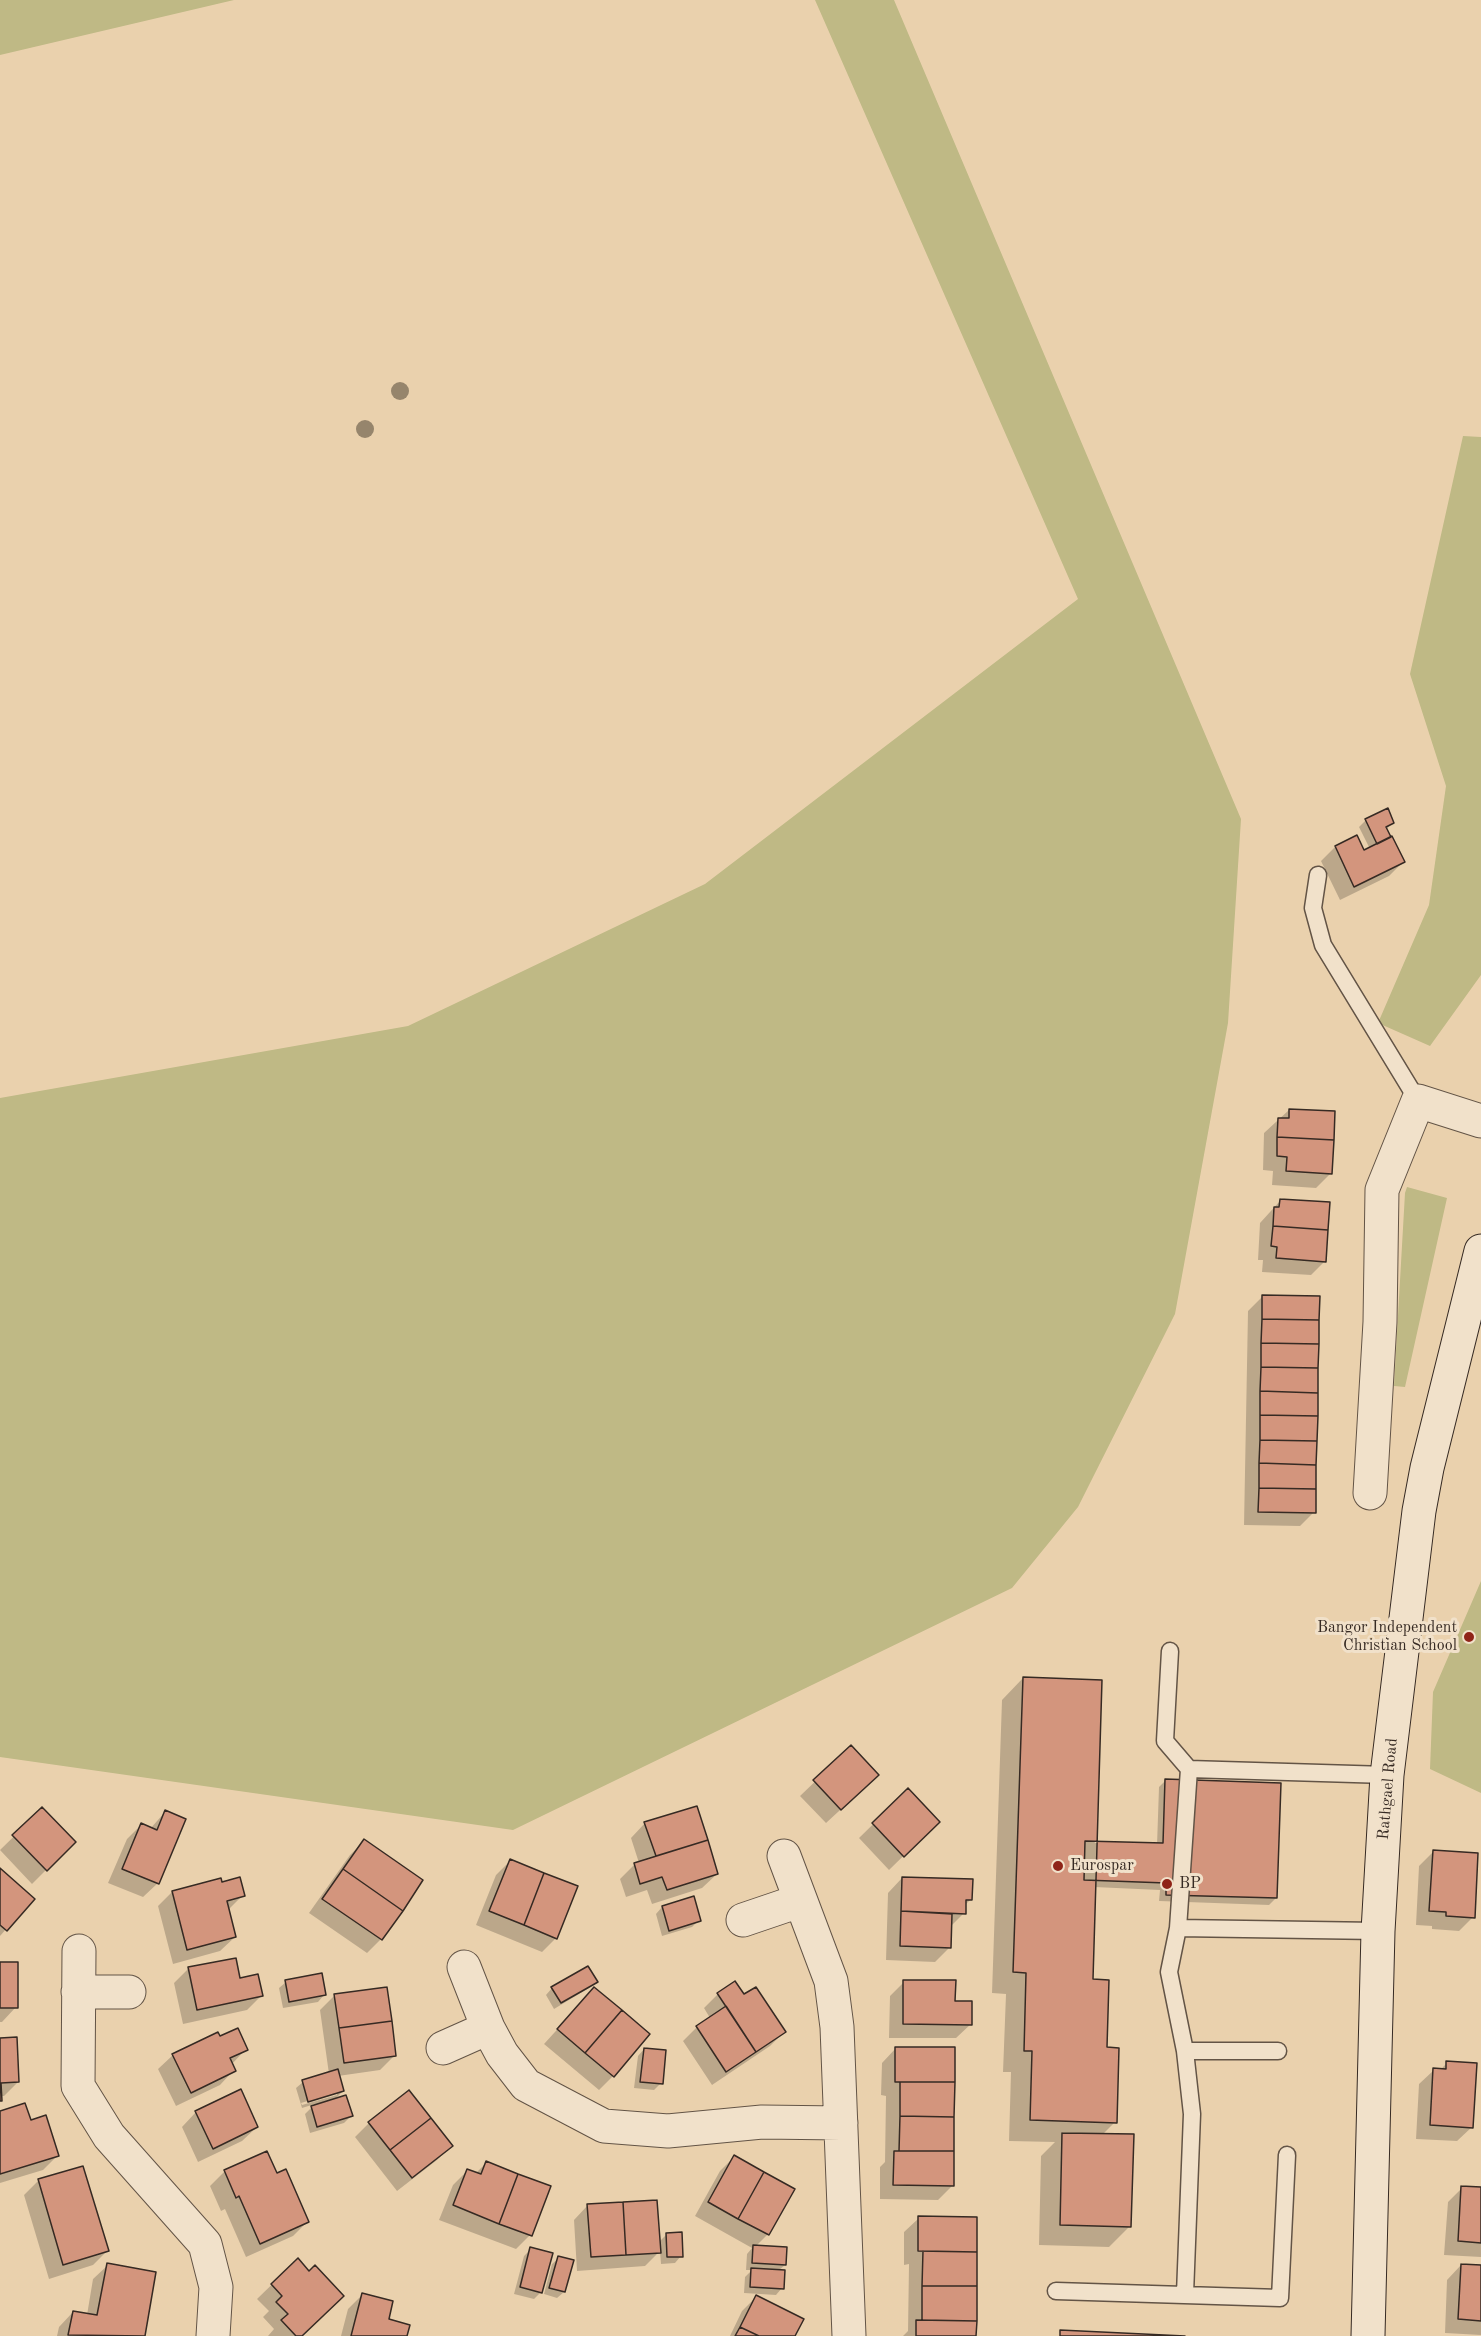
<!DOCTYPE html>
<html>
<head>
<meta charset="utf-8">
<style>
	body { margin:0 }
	canvas { display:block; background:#ead1ad }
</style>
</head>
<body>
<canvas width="1481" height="2336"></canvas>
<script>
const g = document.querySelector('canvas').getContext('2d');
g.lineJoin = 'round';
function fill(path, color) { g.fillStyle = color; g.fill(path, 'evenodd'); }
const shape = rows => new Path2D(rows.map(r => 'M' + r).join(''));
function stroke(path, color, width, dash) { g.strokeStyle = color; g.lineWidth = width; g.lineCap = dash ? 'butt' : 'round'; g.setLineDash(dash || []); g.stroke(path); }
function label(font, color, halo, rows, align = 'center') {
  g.font = font + ' "Old Standard TT",serif'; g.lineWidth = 6; g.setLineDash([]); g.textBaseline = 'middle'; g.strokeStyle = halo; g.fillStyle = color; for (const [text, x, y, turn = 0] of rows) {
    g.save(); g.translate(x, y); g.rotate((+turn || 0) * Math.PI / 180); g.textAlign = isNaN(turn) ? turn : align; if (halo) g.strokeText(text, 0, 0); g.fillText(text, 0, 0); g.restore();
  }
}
fill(shape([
	[0,0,234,0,0,55],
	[815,0,894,0,1241,819,1228,1023,1175,1314,1078,1507,1012,1588,513,1830,0,1757,0,1098,408,1026,705,884,1078,599],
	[1463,436,1481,437,1481,975,1430,1046,1378,1023,1429,905,1446,786,1410,674],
	[1407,1187,1447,1198,1405,1387,1394,1386,1405,1193],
	[1481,1581,1481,1793,1430,1769,1433,1692]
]), '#bfb985');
fill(shape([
	[1366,820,1392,823,1386,830,1403,862,1389,876,1340,900,1321,861,1335,847,1364,852,1370,849,1359,827],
	[1289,1110,1331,1173,1316,1188,1272,1185,1273,1171,1263,1170,1264,1133],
	[1280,1201,1325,1261,1311,1275,1262,1272,1263,1260,1258,1260,1260,1223],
	[1262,1297,1314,1512,1300,1526,1244,1525,1248,1311],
	[1023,1678,1095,1843,1157,1845,1159,1787,1166,1780,1276,1898,1269,1905,1159,1901,1160,1890,1094,1887,1091,1981,1105,2049,1115,2122,1102,2135,1130,2226,1109,2247,1039,2245,1041,2156,1055,2142,1009,2141,1011,2072,1003,2072,1006,1994,992,1993,1002,1700],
	[851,1747,863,1789,826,1823,800,1796],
	[908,1790,938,1822,889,1870,859,1838],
	[696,1808,717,1874,702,1888,652,1904,647,1890,626,1897,620,1879,635,1864,639,1863,631,1838,645,1823],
	[42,1809,74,1842,32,1884,0,1850],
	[165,1812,158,1883,143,1897,108,1883,127,1839,141,1825,150,1829],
	[364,1841,381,1939,367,1953,309,1913,350,1855],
	[1433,1852,1473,1917,1459,1931,1432,1929,1432,1926,1416,1925,1419,1866],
	[510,1861,556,1938,542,1952,476,1925,496,1875],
	[0,1870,33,1899,0,1936],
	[902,1878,971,1899,964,1906,964,1913,950,1927,949,1948,935,1962,886,1960,888,1893],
	[221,1884,243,1895,228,1910,235,1937,220,1951,173,1964,158,1906,172,1892],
	[662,1907,699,1920,692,1927,662,1936,656,1914],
	[0,1964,16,2007,2,2022,0,2022],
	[188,1969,239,1980,261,1996,247,2010,183,2024,174,1983],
	[596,1981,589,1988,554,2009,546,1995,552,1988],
	[286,1982,324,1995,318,2002,283,2008,279,1988],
	[904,1982,954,2003,971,2024,956,2038,889,2038,890,1996],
	[594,1989,613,2076,599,2090,544,2044],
	[718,1994,744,1996,784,2032,770,2046,712,2085,683,2041,697,2027,710,2018,704,2008],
	[335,1995,395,2055,380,2070,338,2076,343,2091,333,2101,351,2116,344,2123,310,2133,305,2114,315,2104,302,2108,296,2088,303,2082,329,2074,320,2010],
	[337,2092,337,2095,302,2105,301,2103],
	[0,2039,18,2082,4,2096,1,2096,0,2101],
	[219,2039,246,2049,232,2064,234,2070,220,2085,176,2106,158,2069,173,2055],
	[896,2048,952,2186,938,2200,880,2199,880,2167,885,2162,886,2096,881,2095,882,2063],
	[644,2049,661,2083,654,2090,634,2088,638,2056],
	[1447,2063,1472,2127,1457,2141,1416,2139,1419,2084,1434,2070,1440,2070],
	[0,2112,30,2121,58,2155,43,2170,0,2183],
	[196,2112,257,2127,242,2141,198,2162,182,2127],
	[369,2123,451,2146,437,2160,397,2191,355,2137],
	[734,2157,793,2189,768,2234,755,2247,785,2265,778,2271,782,2288,776,2295,744,2293,745,2277,752,2270,746,2270,747,2254,752,2248,695,2216,720,2171],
	[486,2163,530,2235,516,2249,439,2220,453,2185,467,2171,475,2174],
	[82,2167,107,2251,93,2265,49,2279,24,2195,38,2181],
	[225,2171,276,2175,307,2222,293,2236,246,2257,225,2209,221,2211,210,2186],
	[1462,2188,1481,2189,1481,2257,1444,2255,1448,2202],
	[588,2205,659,2242,667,2234,681,2256,675,2263,661,2264,660,2251,645,2266,577,2271,574,2220],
	[919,2218,976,2218,975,2336,903,2336,908,2331,909,2264,904,2265,904,2232],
	[531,2249,541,2292,534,2299,514,2294,524,2256],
	[559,2258,564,2292,557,2298,544,2294,552,2264],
	[297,2260,301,2336,268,2336,274,2329,263,2317,269,2311,257,2299],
	[108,2265,155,2274,143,2336,57,2336,59,2327,73,2312,87,2315,93,2279],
	[1461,2265,1481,2267,1481,2335,1445,2333,1447,2280],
	[363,2294,387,2320,405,2336,341,2336,348,2309],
	[756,2297,793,2336,730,2336,742,2311]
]), '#0003');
const building = shape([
	[1388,808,1394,823,1386,827,1391,837,1377,844,1365,819,1388,808],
	[1357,835,1364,850,1392,836,1405,862,1354,887,1335,846,1357,835],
	[1289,1109,1335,1111,1334,1140,1277,1137,1278,1118,1289,1118,1289,1109],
	[1277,1137,1334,1140,1332,1174,1286,1171,1287,1157,1277,1156,1277,1137],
	[1280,1199,1330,1202,1328,1230,1273,1226,1274,1207,1279,1207,1280,1199],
	[1273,1226,1328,1230,1326,1262,1276,1258,1277,1247,1271,1246,1273,1226],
	[1262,1295,1320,1296,1319,1320,1262,1319,1262,1295],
	[1262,1319,1319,1320,1319,1344,1261,1343,1262,1319],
	[1261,1343,1319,1344,1318,1368,1261,1367,1261,1343],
	[1261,1367,1318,1368,1318,1393,1260,1391,1261,1367],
	[1260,1391,1318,1393,1318,1416,1260,1415,1260,1391],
	[1260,1415,1318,1416,1317,1441,1260,1440,1260,1415],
	[1260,1440,1317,1441,1316,1465,1259,1463,1260,1440],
	[1259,1463,1316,1465,1316,1489,1259,1488,1259,1463],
	[1259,1488,1316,1489,1316,1513,1258,1512,1259,1488],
	[1023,1677,1102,1680,1093,1979,1109,1980,1107,2047,1119,2048,1117,2123,1030,2120,1032,2051,1024,2051,1026,1973,1013,1972,1023,1677],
	[851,1745,879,1775,841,1810,813,1780,851,1745],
	[1165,1779,1281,1783,1277,1898,1166,1895,1166,1883,1084,1880,1085,1841,1163,1843,1165,1779],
	[908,1788,940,1822,904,1857,872,1823,908,1788],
	[697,1806,708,1840,656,1856,644,1822,697,1806],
	[42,1807,76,1842,47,1871,12,1835,42,1807],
	[165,1810,186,1819,159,1884,122,1869,141,1823,157,1830,165,1810],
	[364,1839,423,1880,403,1911,343,1869,364,1839],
	[708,1840,718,1874,667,1890,662,1877,640,1884,634,1863,708,1840],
	[1433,1850,1478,1853,1475,1918,1446,1916,1446,1912,1429,1911,1433,1850],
	[510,1859,544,1873,524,1925,489,1911,510,1859],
	[0,1868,35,1899,7,1931,0,1925,0,1868],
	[343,1869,403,1911,382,1940,322,1899,343,1869],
	[544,1873,578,1886,557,1939,524,1925,544,1873],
	[240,1877,245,1896,227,1901,236,1937,187,1950,172,1891,221,1878,222,1882,240,1877],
	[902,1877,973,1879,972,1900,966,1900,966,1914,901,1911,902,1877],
	[694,1896,701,1921,669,1931,662,1906,694,1896],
	[901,1911,952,1914,951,1948,900,1946,901,1911],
	[236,1958,240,1978,258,1974,263,1996,197,2010,188,1967,236,1958],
	[0,1962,18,1962,18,2008,0,2008,0,1962],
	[588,1966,598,1982,561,2003,551,1987,588,1966],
	[322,1973,326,1995,289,2002,285,1980,322,1973],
	[903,1980,956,1980,955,2001,972,2001,972,2025,903,2024,903,1980],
	[735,1981,744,1994,756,1987,786,2032,756,2052,717,1993,735,1981],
	[387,1987,392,2021,339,2028,334,1994,387,1987],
	[594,1987,622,2010,585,2053,557,2029,594,1987],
	[726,2006,756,2052,726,2072,696,2026,726,2006],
	[622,2010,650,2034,614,2077,585,2053,622,2010],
	[392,2021,396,2056,344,2063,339,2028,392,2021],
	[238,2028,248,2050,230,2058,236,2071,191,2093,172,2054,218,2032,220,2036,238,2028],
	[17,2037,19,2082,1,2083,2,2101,0,2101,0,2038,17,2037],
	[895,2047,955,2047,955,2082,895,2082,895,2047],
	[644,2048,666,2050,663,2084,640,2082,644,2048],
	[1446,2061,1477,2063,1473,2128,1430,2125,1433,2068,1446,2069,1446,2061],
	[338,2069,344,2091,308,2102,302,2080,338,2069],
	[900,2082,955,2082,954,2117,900,2116,900,2082],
	[241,2089,258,2127,213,2149,195,2111,241,2089],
	[409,2090,431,2118,390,2150,368,2122,409,2090],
	[346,2095,353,2116,317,2127,311,2106,346,2095],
	[25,2103,31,2120,46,2115,59,2156,0,2174,0,2111,25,2103],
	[900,2116,954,2117,954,2151,899,2151,900,2116],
	[431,2118,453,2146,412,2178,390,2150,431,2118],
	[1062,2133,1134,2134,1131,2227,1060,2225,1062,2133],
	[267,2151,277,2173,286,2169,309,2222,260,2244,239,2196,236,2198,224,2170,267,2151],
	[894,2151,954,2151,954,2186,893,2185,894,2151],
	[734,2155,764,2172,738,2219,708,2202,734,2155],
	[486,2161,518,2174,499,2224,453,2205,467,2169,481,2174,486,2161],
	[83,2166,109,2251,63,2265,38,2179,83,2166],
	[764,2172,795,2189,769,2235,738,2219,764,2172],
	[518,2174,551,2186,532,2236,499,2224,518,2174],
	[1461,2186,1481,2187,1481,2243,1458,2241,1461,2186],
	[657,2200,661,2253,626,2255,623,2202,657,2200],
	[623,2202,626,2255,591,2257,587,2204,623,2202],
	[918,2216,977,2217,977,2252,918,2251,918,2216],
	[682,2232,683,2257,667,2257,666,2233,682,2232],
	[753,2245,787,2247,786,2265,752,2263,753,2245],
	[530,2247,553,2253,542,2293,520,2287,530,2247],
	[923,2251,977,2252,977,2286,922,2286,923,2251],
	[558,2256,574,2260,565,2292,549,2288,558,2256],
	[298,2258,309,2271,315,2265,344,2296,302,2336,296,2336,281,2320,288,2314,276,2302,282,2296,271,2284,298,2258],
	[107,2263,156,2272,145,2336,68,2335,73,2311,97,2315,107,2263],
	[1461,2264,1481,2265,1481,2321,1458,2319,1461,2264],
	[751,2268,785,2270,784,2289,750,2287,751,2268],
	[922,2286,977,2286,977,2321,922,2320,922,2286],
	[362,2293,393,2301,389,2319,410,2325,407,2336,351,2336,362,2293],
	[756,2295,804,2319,795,2336,759,2336,740,2327,756,2295],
	[916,2320,977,2321,976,2336,916,2336,916,2320],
	[740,2327,759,2336,735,2336,740,2327],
	[1060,2330,1185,2336,1060,2336,1060,2330]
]);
fill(building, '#d3957d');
stroke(building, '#362a23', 1.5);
const lane = shape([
	[1318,875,1313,908,1323,945,1418,1101],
	[1170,1651,1165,1741,1189,1769],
	[1178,1928,1169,1972,1185,2051,1192,2114,1185,2294],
	[1378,1931,1178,1928,1189,1769,1387,1775],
	[1185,2051,1278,2051],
	[1056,2291,1280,2298,1287,2155]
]);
const street = shape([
	[1370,1493,1380,1322,1382,1190,1418,1101,1481,1121],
	[784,1856,831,1981,837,2027,849,2336],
	[743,1920,799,1901],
	[79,1951,78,2086,109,2136,205,2244,216,2287,213,2336],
	[464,1967,488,2028,502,2054,526,2085,604,2126,668,2131,762,2122,841,2123],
	[78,1992,129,1992],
	[443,2048,488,2028]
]);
const secondary = shape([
	[1368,2336,1378,1931,1387,1775,1419,1511,1427,1468,1481,1251]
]);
stroke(lane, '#635446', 19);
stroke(street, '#635446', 35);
stroke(secondary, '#362a23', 35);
stroke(lane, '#f1e1ca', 16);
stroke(street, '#f1e1ca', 33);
stroke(secondary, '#f1e1ca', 33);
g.fillStyle = '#96856c';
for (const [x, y] of [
	[400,391],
	[365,429]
]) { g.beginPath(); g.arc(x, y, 9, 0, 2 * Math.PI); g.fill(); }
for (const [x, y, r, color] of [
	[1469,1637,6,"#8f2418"],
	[1058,1866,6,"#8f2418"],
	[1167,1884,6,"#8f2418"]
]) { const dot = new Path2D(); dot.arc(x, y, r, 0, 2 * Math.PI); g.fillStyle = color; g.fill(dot); stroke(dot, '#f1e1ca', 2); }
label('16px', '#362a23', '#f1e1ca', [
	["Bangor Independent",1457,1628,"right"],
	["Christian School",1457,1646,"right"],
	["Eurospar",1070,1866],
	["BP",1179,1884]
], 'left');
label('16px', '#362a23', '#f1e1ca', [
	["Rathgael Road",1388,1789,-85]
]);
</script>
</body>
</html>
